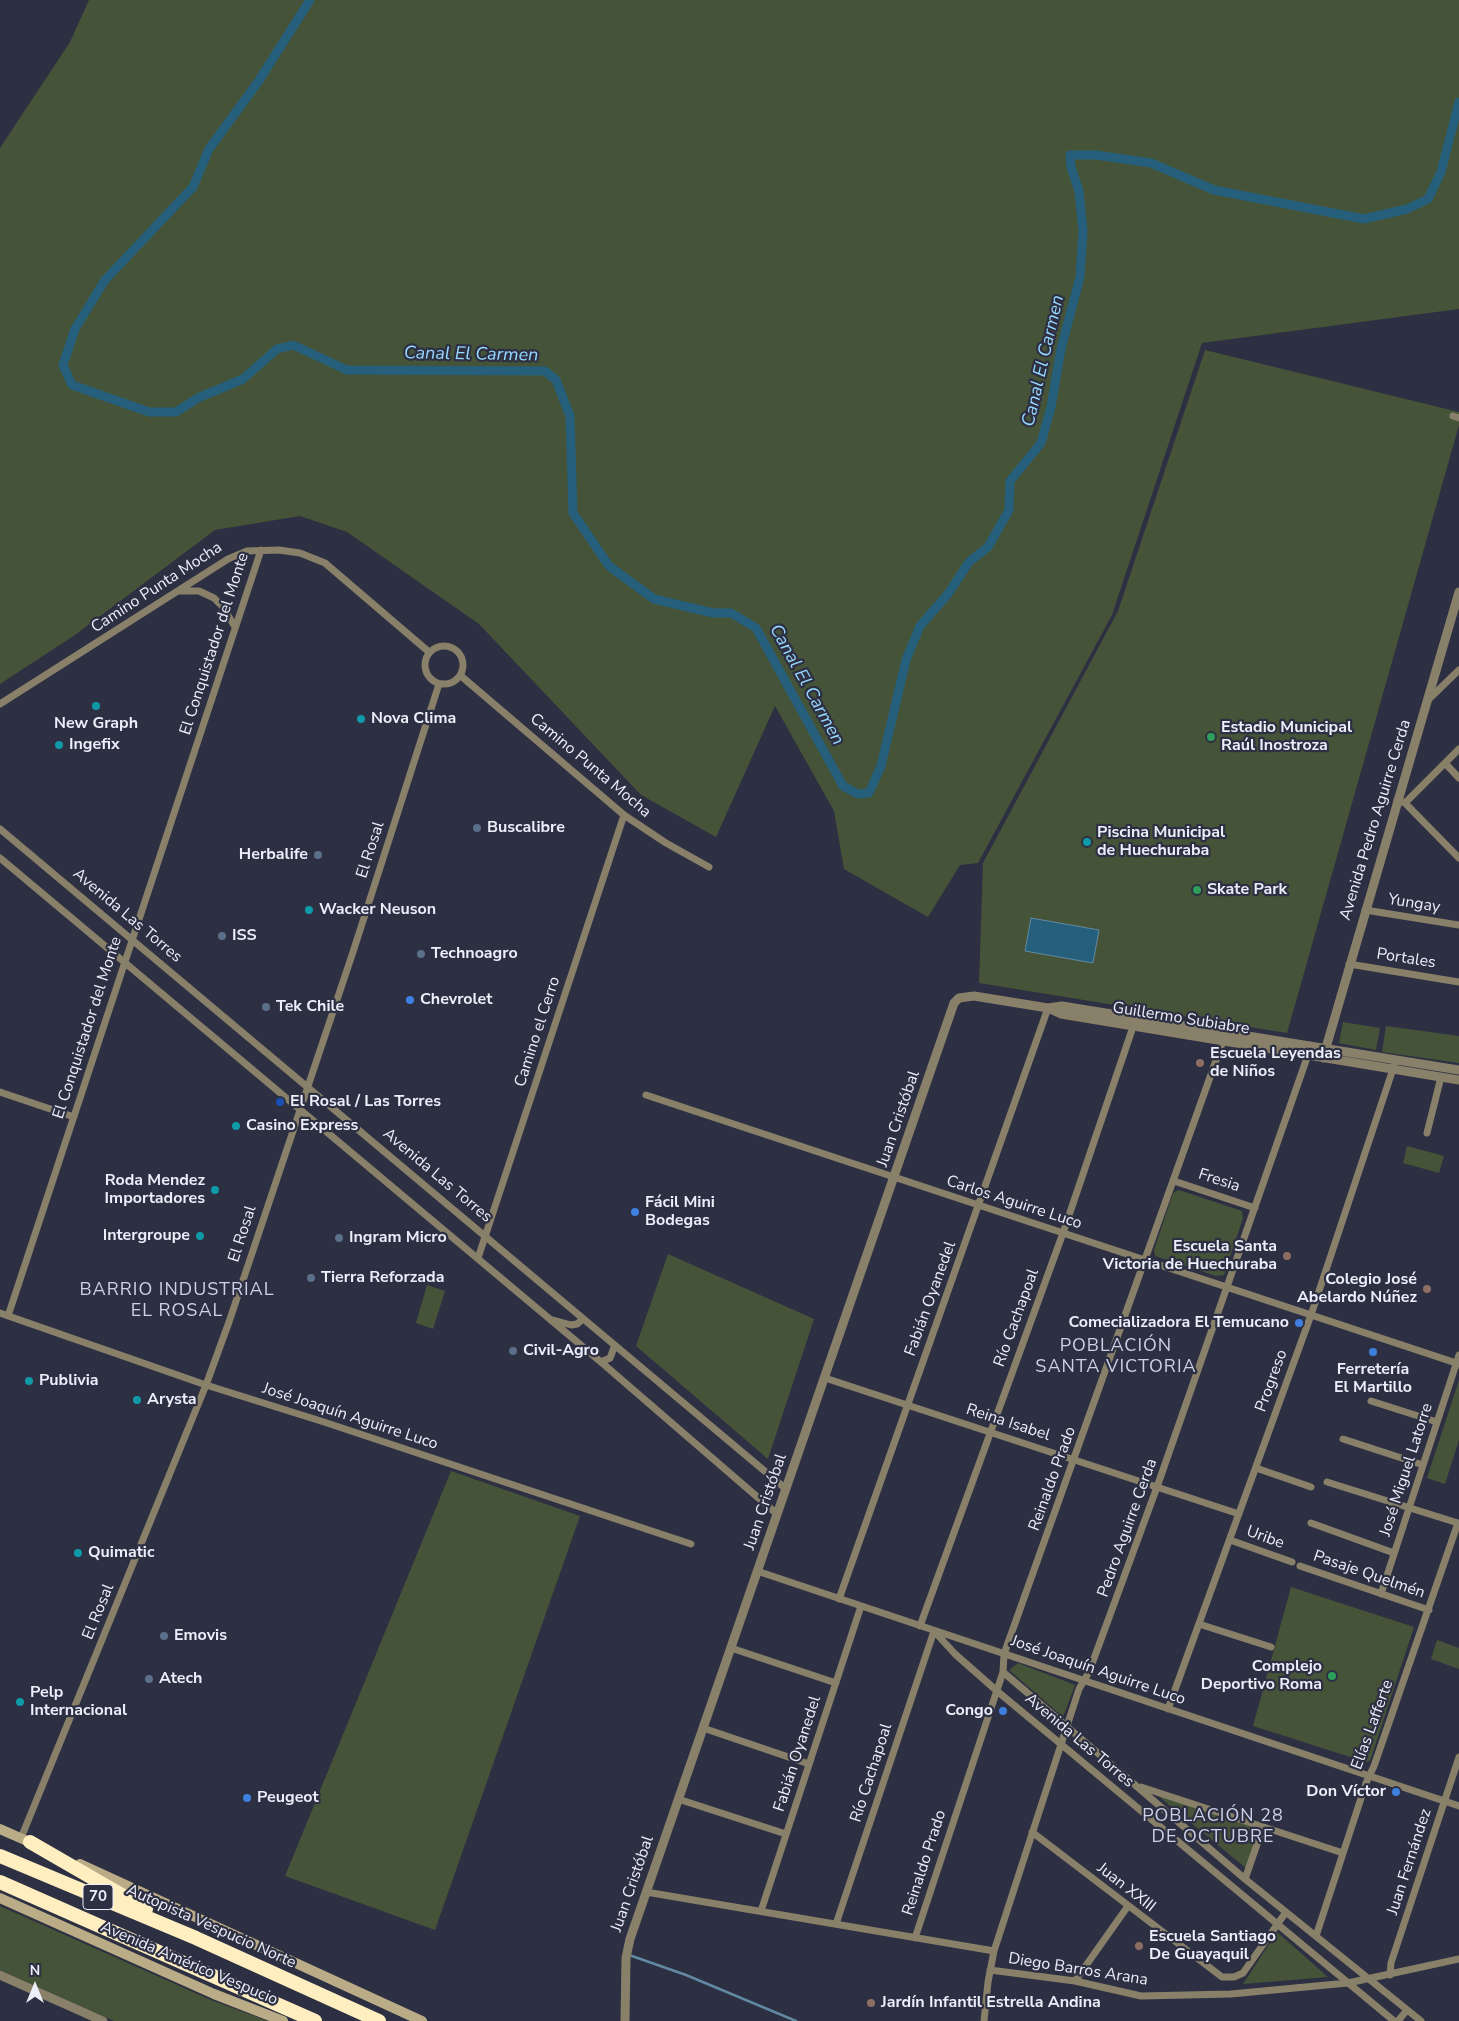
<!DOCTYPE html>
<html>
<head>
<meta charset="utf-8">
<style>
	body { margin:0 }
	#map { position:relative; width:1459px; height:2021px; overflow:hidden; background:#2d2f42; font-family:"Nunito Sans",sans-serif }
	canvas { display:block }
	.north { position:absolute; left:10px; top:1961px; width:50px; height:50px; -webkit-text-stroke:4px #2d2f42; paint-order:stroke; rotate:0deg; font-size:14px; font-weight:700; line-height:20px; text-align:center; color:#eceefa }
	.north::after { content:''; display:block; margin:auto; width:18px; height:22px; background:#eceefa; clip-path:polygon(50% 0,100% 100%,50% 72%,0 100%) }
</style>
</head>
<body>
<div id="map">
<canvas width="1459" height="2021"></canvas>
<div class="north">N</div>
</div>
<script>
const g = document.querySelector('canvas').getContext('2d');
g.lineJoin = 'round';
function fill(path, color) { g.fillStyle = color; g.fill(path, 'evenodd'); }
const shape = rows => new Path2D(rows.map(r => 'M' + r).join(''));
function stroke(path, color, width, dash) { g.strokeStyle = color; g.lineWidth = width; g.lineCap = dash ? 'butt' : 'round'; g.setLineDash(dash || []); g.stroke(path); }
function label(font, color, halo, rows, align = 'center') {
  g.font = font + ' "Nunito Sans",sans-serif'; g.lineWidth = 4.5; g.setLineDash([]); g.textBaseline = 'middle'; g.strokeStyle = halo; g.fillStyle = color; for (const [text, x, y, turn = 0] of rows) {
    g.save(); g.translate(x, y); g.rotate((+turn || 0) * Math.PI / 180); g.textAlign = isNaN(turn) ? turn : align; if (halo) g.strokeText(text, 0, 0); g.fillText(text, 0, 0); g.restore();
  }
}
fill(shape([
	[89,0,1459,0,1459,309,1202,343,1112,615,978,863,960,865,928,917,844,869,834,811,775,706,716,837,641,795,479,624,347,532,300,516,215,530,75,635,0,684,0,148,70,42],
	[1205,350,1459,412,1459,425,1287,1033,979,983,983,863,1118,611],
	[1343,1022,1380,1028,1376,1050,1339,1043],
	[1386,1026,1459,1036,1459,1063,1382,1052],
	[1407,1146,1444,1156,1439,1173,1403,1163],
	[1179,1190,1242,1211,1243,1218,1224,1275,1216,1276,1155,1256,1154,1250,1173,1193],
	[668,1254,814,1319,768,1459,636,1346],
	[427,1285,445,1291,433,1329,416,1323],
	[1459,1380,1459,1440,1445,1484,1427,1478],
	[451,1471,580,1516,435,1930,285,1876],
	[1291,1587,1414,1627,1370,1761,1366,1762,1253,1726],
	[1437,1640,1459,1648,1459,1669,1431,1659],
	[1018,1663,1075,1685,1063,1717,1009,1670],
	[1157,1795,1257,1828,1247,1869],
	[0,1906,211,2000,268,2021,114,2021,0,1970],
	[1277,1932,1328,1977,1243,1984]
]), '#455438');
const water = shape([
	[1031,918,1099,930,1093,963,1025,951,1031,918]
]);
fill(water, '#255f7c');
stroke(water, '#618aa2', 1);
stroke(shape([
	[632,1956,686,1975,796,2021]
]), '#618aa2', 2.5);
stroke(shape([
	[310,0,258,82,209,149,193,187,105,280,75,329,63,365,72,385,149,412,176,412,198,398,243,379,277,349,293,345,347,370,545,371,556,380,570,416,573,513,609,566,654,599,713,613,731,613,756,628,843,786,858,794,869,793,881,766,906,660,920,626,948,594,969,562,988,547,1009,510,1010,481,1041,443,1051,407,1061,349,1080,277,1083,231,1079,191,1071,167,1070,155,1096,155,1151,163,1214,190,1364,219,1407,209,1428,199,1441,172,1459,102]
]), '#255f7c', 9);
stroke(shape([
	[1453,416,1459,418],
	[179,591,199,591,214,598,223,607,235,627],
	'425 665a19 19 0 1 1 38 0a19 19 0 1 1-38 0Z',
	[461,676,624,815,666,843,709,867],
	[1427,701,1459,670],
	[0,704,228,559,247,551,279,550,300,553,325,563,429,652],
	[1445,763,1459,778],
	[1397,800,1405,803,1459,858],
	[1405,803,1459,749],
	[0,829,786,1489],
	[0,858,601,1362,777,1514],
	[1365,910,1459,925],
	[1349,964,1459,982],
	[0,1092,74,1117],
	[646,1095,1459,1364],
	[1427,1133,1441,1077],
	[1174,1181,1255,1208],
	[478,1258,624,815],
	[0,1313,206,1385,324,1422,691,1544],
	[8,1316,261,550],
	[553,1320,571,1325,577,1324,583,1319],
	[601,1362,610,1358,615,1345],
	[825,1378,1239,1514],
	[1371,1401,1437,1422],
	[1343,1439,1423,1465],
	[1256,1468,1311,1487],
	[1311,1523,1394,1553],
	[1230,1540,1292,1562],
	[1300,1566,1429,1610],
	[757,1571,1459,1806],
	[1381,1594,1459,1355],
	[839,1599,1048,1008],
	[1199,1624,1271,1647],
	[920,1626,1063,1233,1135,1021],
	[934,1631,955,1654,997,1691,1394,2021],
	[731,1648,836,1683],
	[1003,1672,1245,1879,1421,2021],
	[1168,1709,1311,1315,1394,1066],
	[703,1728,809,1764],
	[1141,1787,1343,1853],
	[678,1799,786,1834],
	[1032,1832,1222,1977,1234,1977,1243,1973,1286,1912],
	[21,1838,206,1385,229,1322,353,952,439,684],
	[1245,1879,1263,1827],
	[646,1892,994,1951],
	[761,1911,861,1606],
	[836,1924,934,1631],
	[1316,1936,1366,1783,1374,1766,1458,1523,1327,1482],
	[915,1938,1003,1672,1004,1654,1224,1038],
	[990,1970,1075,1981,1141,1996,1231,1994,1348,1983,1459,1959],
	[1390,1975,1391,1963,1459,1757],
	[1075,1981,1128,1906],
	[984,2021,988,1982,994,1951,1079,1689,1089,1672,1157,1487,1309,1052],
	[1398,2021,1407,2010]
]), '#888069', 7);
stroke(shape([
	[1048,1008,1061,1014,1459,1080],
	[1323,1058,1459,592],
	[0,1975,103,2021],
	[625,2021,626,1958,630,1939,954,1003,959,998,974,996,1048,1008,1062,1006,1459,1070]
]), '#888069', 9);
stroke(shape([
	[0,1829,34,1844],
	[80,1864,422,2021],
	[0,1898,214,1994,283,2021]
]), '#b9ac87', 10);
stroke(shape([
	[30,1842,146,1909],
	[0,1856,196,1938,379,2021],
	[0,1882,315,2021]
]), '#feeec0', 14);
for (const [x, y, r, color] of [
	[96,706,5,"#0f9aa8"],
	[361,719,5,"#0f9aa8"],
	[1211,737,5,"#2e9e5b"],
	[59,745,5,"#0f9aa8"],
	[477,828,5,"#5c6f8a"],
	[1087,842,5,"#0f9aa8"],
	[318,855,5,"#5c6f8a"],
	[1197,890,5,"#2e9e5b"],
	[309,910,5,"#0f9aa8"],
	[222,936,5,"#5c6f8a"],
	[421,954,5,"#5c6f8a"],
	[410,1000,5,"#3f7fe0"],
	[266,1007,5,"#5c6f8a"],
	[1200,1063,5,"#8d6e63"],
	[280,1102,5,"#1a4fb4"],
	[236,1126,5,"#0f9aa8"],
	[215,1190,5,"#0f9aa8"],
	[635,1212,5,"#3f7fe0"],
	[200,1236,5,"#0f9aa8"],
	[339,1238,5,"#5c6f8a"],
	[1287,1256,5,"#8d6e63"],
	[311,1278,5,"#5c6f8a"],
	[1427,1289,5,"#8d6e63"],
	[1299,1323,5,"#3f7fe0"],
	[513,1351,5,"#5c6f8a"],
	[1373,1352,5,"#3f7fe0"],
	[29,1381,5,"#0f9aa8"],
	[137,1400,5,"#0f9aa8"],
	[78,1553,5,"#0f9aa8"],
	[164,1636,5,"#5c6f8a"],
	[1332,1676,5,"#2e9e5b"],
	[149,1679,5,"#5c6f8a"],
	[20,1702,5,"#0f9aa8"],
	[1003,1711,5,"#3f7fe0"],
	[1396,1792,5,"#3f7fe0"],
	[247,1798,5,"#3f7fe0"],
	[1139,1946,5,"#8d6e63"],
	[871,2003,5,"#8d6e63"]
]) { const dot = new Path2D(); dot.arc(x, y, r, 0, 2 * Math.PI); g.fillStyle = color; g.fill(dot); stroke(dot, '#2d2f42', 2); }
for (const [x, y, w] of [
	[98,1897,30]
]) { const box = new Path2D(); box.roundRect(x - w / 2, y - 12.5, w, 25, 4); g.fillStyle = '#2d2f42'; g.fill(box); stroke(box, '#eceefa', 1); }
label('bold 15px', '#eceefa', null, [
	["70",98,1897]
]);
label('16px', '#eceefa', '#2d2f42', [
	["Camino Punta Mocha",157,588,-33],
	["El Conquistador del Monte",215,644,-72],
	["Camino Punta Mocha",590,766,40],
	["Avenida Pedro Aguirre Cerda",1376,820,-73],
	["El Rosal",371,850,-72],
	["Yungay",1414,904,9],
	["Avenida Las Torres",127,916,40],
	["Portales",1406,959,9],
	["Guillermo Subiabre",1181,1019,9],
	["El Conquistador del Monte",88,1028,-72],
	["Camino el Cerro",538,1032,-72],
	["Juan Cristóbal",899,1119,-71],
	["Avenida Las Torres",437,1176,40],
	["Fresia",1219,1181,18],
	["Carlos Aguirre Luco",1014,1203,18],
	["El Rosal",243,1234,-72],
	["Fabián Oyanedel",931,1299,-70],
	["Río Cachapoal",1017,1318,-70],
	["Progreso",1272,1381,-70],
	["José Joaquín Aguirre Luco",350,1417,18],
	["Reina Isabel",1008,1423,18],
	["José Miguel Latorre",1407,1470,-72],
	["Reinaldo Prado",1053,1479,-70],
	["Juan Cristóbal",766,1502,-71],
	["Pedro Aguirre Cerda",1128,1528,-70],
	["Uribe",1265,1538,20],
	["Pasaje Quelmén",1369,1575,19],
	["El Rosal",99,1612,-68],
	["José Joaquín Aguirre Luco",1098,1671,19],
	["Elías Lafferte",1373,1725,-70],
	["Avenida Las Torres",1079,1741,40],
	["Fabián Oyanedel",798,1754,-72],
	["Río Cachapoal",872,1773,-72],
	["Juan Fernández",1410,1862,-72],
	["Reinaldo Prado",925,1863,-72],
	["Juan Cristóbal",633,1884,-71],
	["Juan XXIII",1126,1888,38],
	["Autopista Vespucio Norte",211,1927,24],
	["Avenida Américo Vespucio",189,1964,23],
	["Diego Barros Arana",1078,1970,9]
]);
label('bold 16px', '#eceefa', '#2d2f42', [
	["Nova Clima",371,719],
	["New Graph",96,724,"center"],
	["Estadio Municipal",1221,728],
	["Raúl Inostroza",1221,746],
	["Ingefix",69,745],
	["Buscalibre",487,828],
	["Piscina Municipal",1097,833],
	["de Huechuraba",1097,851],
	["Herbalife",308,855,"right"],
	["Skate Park",1207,890],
	["Wacker Neuson",319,910],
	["ISS",232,936],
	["Technoagro",431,954],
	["Chevrolet",420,1000],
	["Tek Chile",276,1007],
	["Escuela Leyendas",1210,1054],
	["de Niños",1210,1072],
	["El Rosal / Las Torres",290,1102],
	["Casino Express",246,1126],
	["Roda Mendez",205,1181,"right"],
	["Importadores",205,1199,"right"],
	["Fácil Mini",645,1203],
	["Bodegas",645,1221],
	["Intergroupe",190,1236,"right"],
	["Ingram Micro",349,1238],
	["Escuela Santa",1277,1247,"right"],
	["Victoria de Huechuraba",1277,1265,"right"],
	["Tierra Reforzada",321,1278],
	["Colegio José",1417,1280,"right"],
	["Abelardo Núñez",1417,1298,"right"],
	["Comecializadora El Temucano",1289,1323,"right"],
	["Civil-Agro",523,1351],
	["Ferretería",1373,1370,"center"],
	["El Martillo",1373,1388,"center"],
	["Publivia",39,1381],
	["Arysta",147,1400],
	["Quimatic",88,1553],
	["Emovis",174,1636],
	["Complejo",1322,1667,"right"],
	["Deportivo Roma",1322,1685,"right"],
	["Atech",159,1679],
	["Pelp",30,1693],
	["Internacional",30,1711],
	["Congo",993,1711,"right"],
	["Don Víctor",1386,1792,"right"],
	["Peugeot",257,1798],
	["Escuela Santiago",1149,1937],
	["De Guayaquil",1149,1955],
	["Jardín Infantil Estrella Andina",881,2003]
], 'left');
label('italic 18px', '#96d8fe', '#2d2f42', [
	["Canal El Carmen",471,355,1],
	["Canal El Carmen",1044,361,-77],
	["Canal El Carmen",806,685,61]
]);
g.letterSpacing = '1px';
label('18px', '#ced2e9', '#2d2f42', [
	["BARRIO INDUSTRIAL",177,1291],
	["EL ROSAL",177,1312],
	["POBLACIÓN",1116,1347],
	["SANTA VICTORIA",1116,1368],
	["POBLACIÓN 28",1213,1817],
	["DE OCTUBRE",1213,1838]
]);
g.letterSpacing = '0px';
</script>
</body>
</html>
